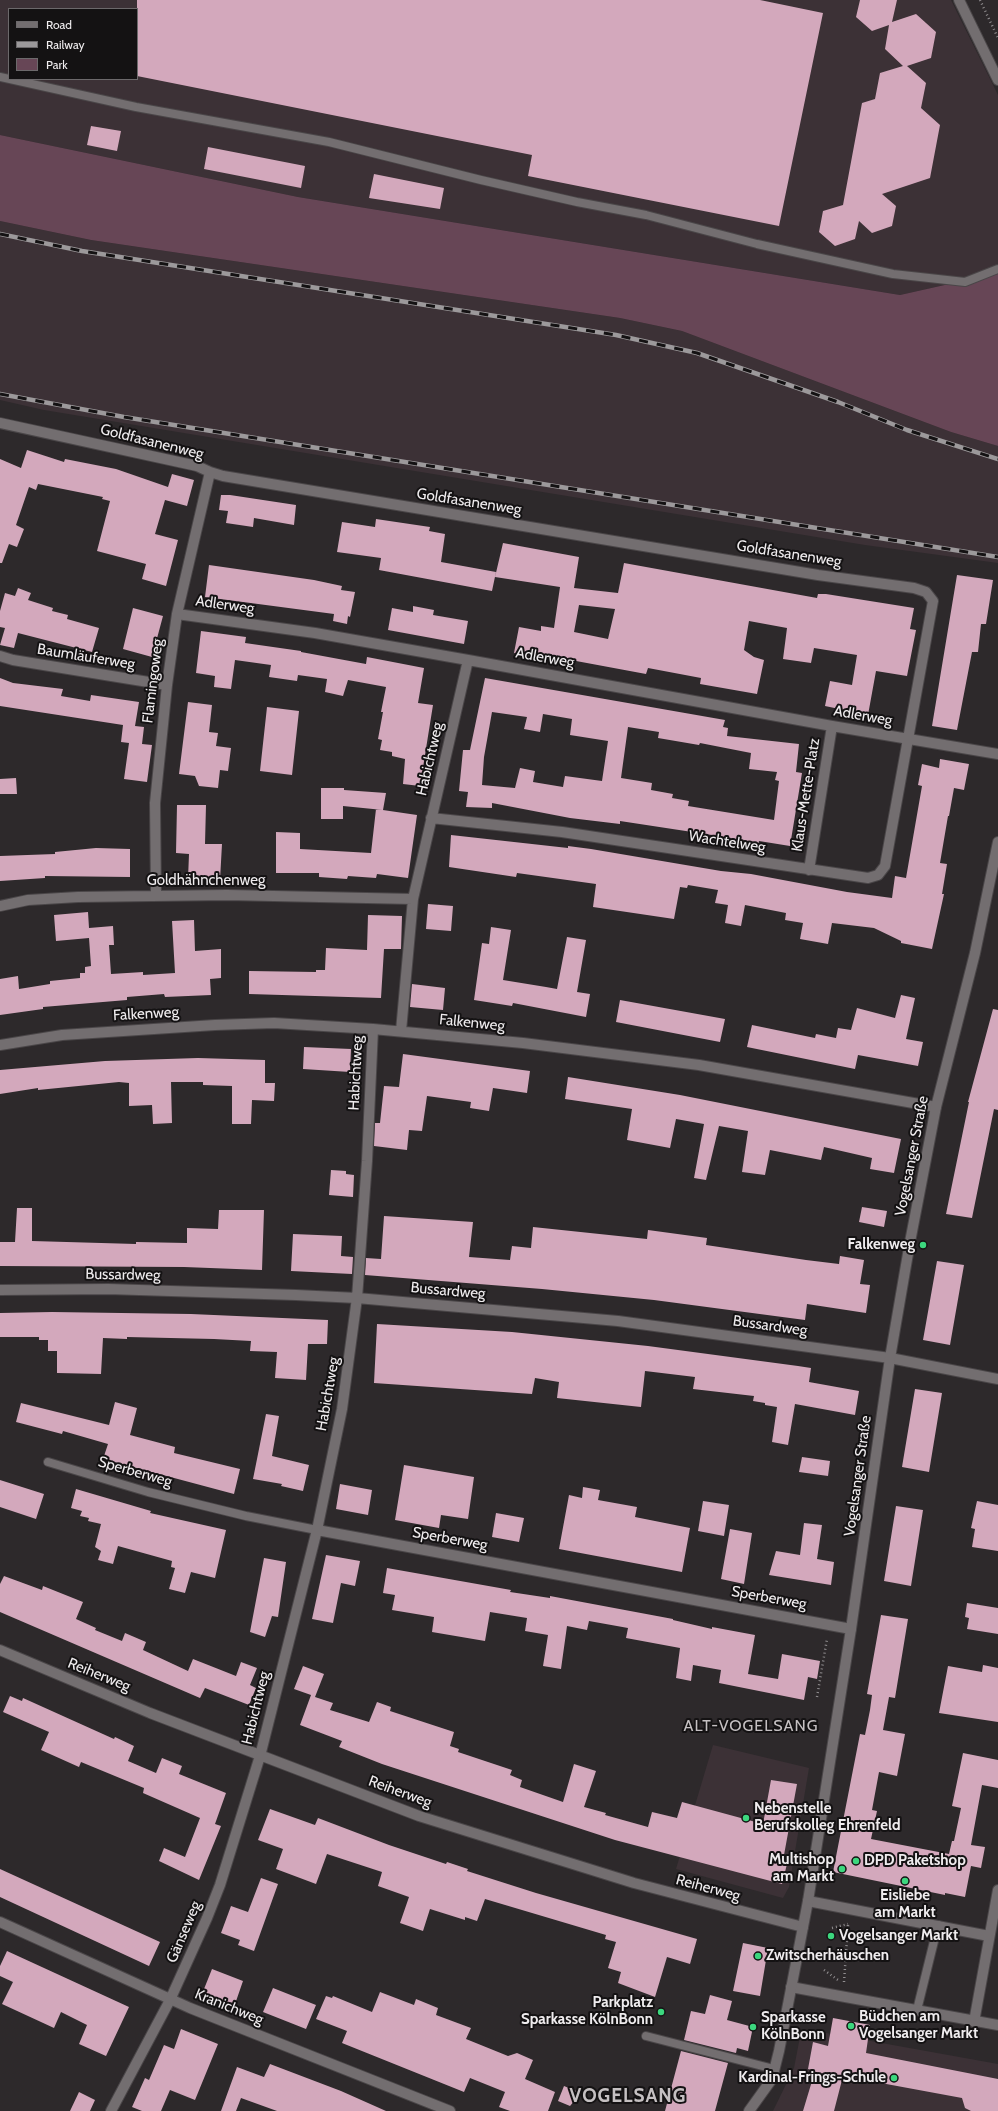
<!DOCTYPE html>
<html>
<head>
<meta charset="utf-8">
<style>
	body { margin:0 }
	#map { position:relative; width:998px; height:2111px; overflow:hidden; background:#2d292b; font-family:Cabin,sans-serif }
	canvas { display:block }
	.legend { position:absolute; left:8px; top:8px; width:130px; height:72px; box-sizing:border-box; background:#141213; border:1px solid #6c696b; margin:0; padding:5px 7px; list-style:none; font-size:12px; color:#efecee }
	.legend li { display:flex; align-items:center; gap:8px; height:20px }
	.legend b { width:20px; border:1px solid #6c696b }
</style>
</head>
<body>
<div id="map">
<canvas width="998" height="2111"></canvas>
<ul class="legend">
<li><b style="height:5px;background:#736e70"></b>Road</li>
<li><b style="height:5px;background:#9c999b"></b>Railway</li>
<li><b style="height:11px;background:#674656"></b>Park</li>
</ul>
</div>
<script>
const g = document.querySelector('canvas').getContext('2d');
g.lineJoin = 'round';
function fill(path, color) { g.fillStyle = color; g.fill(path, 'evenodd'); }
const shape = rows => new Path2D(rows.map(r => 'M' + r).join(''));
function stroke(path, color, width, dash) { g.strokeStyle = color; g.lineWidth = width; g.lineCap = dash ? 'butt' : 'round'; g.setLineDash(dash || []); g.stroke(path); }
function label(font, color, halo, rows, align = 'center') {
  g.font = font + ' Cabin,sans-serif'; g.lineWidth = 4; g.setLineDash([]); g.textBaseline = 'middle'; g.strokeStyle = halo; g.fillStyle = color; for (const [text, x, y, turn = 0] of rows) {
    g.save(); g.translate(x, y); g.rotate((+turn || 0) * Math.PI / 180); g.textAlign = isNaN(turn) ? turn : align; if (halo) g.strokeText(text, 0, 0); g.fillText(text, 0, 0); g.restore();
  }
}
fill(shape([
	[0,0,951,0,998,95,998,273,900,295,298,197,0,135],
	[9,9,137,9,137,79,9,79],
	[0,221,91,240,620,318,682,331,951,432,998,446,998,563,865,545,44,410,0,400],
	[713,1745,809,1768,789,1887,783,1898,676,1869],
	[804,2029,998,2064,998,2111,773,2111,794,2068,799,2042]
]), '#3c3136');
fill(shape([
	[0,135,298,197,900,295,998,273,998,446,951,432,682,331,620,318,91,240,0,221]
]), '#674656');
fill(shape([
	[137,0,760,0,823,13,779,226,528,176,532,155,137,76],
	[860,0,897,0,892,22,916,14,936,32,931,58,907,66,926,83,921,108,940,125,930,178,882,194,896,206,892,226,872,233,859,221,855,239,835,246,819,232,823,211,843,205,862,103,875,99,880,73,903,66,885,49,889,25,872,31,856,17],
	[91,126,121,131,117,151,87,145],
	[208,147,305,166,301,188,204,169],
	[374,174,444,188,440,209,369,198],
	[27,450,64,462,65,459,116,469,168,487,172,474,194,480,187,506,165,500,155,534,178,540,166,586,142,579,146,564,97,551,110,501,102,499,103,497,38,484,36,490,29,487,16,525,24,529,17,547,9,544,2,563,0,563,0,459,21,468],
	[221,495,230,495,296,505,294,525,254,518,253,527,226,523,228,511,219,510],
	[376,519,430,527,429,531,445,534,441,562,496,572,492,591,379,570,381,558,337,552,342,522,375,527],
	[503,543,579,557,574,588,618,593,624,563,817,598,818,594,826,594,914,608,910,629,916,630,907,676,876,671,868,715,825,706,830,681,852,685,857,655,814,648,811,663,783,659,787,628,749,621,744,650,754,657,764,660,757,694,700,684,701,678,648,668,646,674,560,658,560,661,514,653,519,627,541,631,541,626,554,628,560,587,495,577],
	[579,605,615,609,608,639,574,632],
	[209,565,314,580,342,586,341,590,355,592,350,617,348,616,347,624,333,621,334,614,205,597],
	[957,575,993,580,986,624,981,624,978,652,972,652,957,730,932,726],
	[18,588,31,593,28,600,53,608,52,611,68,615,67,619,99,628,92,652,18,633,14,648,0,645,5,628,0,627,0,611,5,593,15,596],
	[413,606,434,610,433,615,468,621,464,644,388,630,392,608,413,612],
	[133,608,163,616,152,657,123,649],
	[201,631,246,637,245,643,301,651,301,652,366,664,367,657,424,668,418,703,433,705,420,786,403,784,405,759,392,756,392,752,380,750,382,740,378,739,383,712,381,712,386,687,348,680,343,696,325,692,327,679,298,675,297,681,269,677,271,665,235,660,231,689,214,687,215,676,196,673],
	[0,678,13,683,63,689,61,696,90,701,91,695,139,702,135,726,144,727,142,744,152,745,147,782,124,779,129,743,121,742,123,725,0,706],
	[485,678,725,720,723,727,728,728,727,736,799,744,796,772,802,773,790,846,759,841,758,845,725,840,725,837,620,821,620,824,570,818,492,803,492,808,466,807,468,792,459,791,463,750,470,750],
	[492,712,527,717,524,729,540,732,543,714,572,719,570,735,608,741,602,781,565,776,563,787,533,782,535,771,520,768,515,788,482,785,484,757],
	[628,727,659,732,658,738,699,745,700,743,751,753,749,769,777,772,775,780,779,781,774,820,688,806,689,801,672,798,673,794,651,790,652,783,621,778],
	[188,702,212,705,209,732,218,733,216,746,231,748,228,771,220,770,218,788,199,786,195,776,179,774],
	[267,707,299,711,292,775,260,771],
	[940,759,969,764,964,790,954,788,949,816,948,816,940,863,947,864,942,894,944,894,932,949,901,943,901,941,874,928,832,923,828,944,800,939,803,923,785,920,786,913,745,905,741,926,725,923,728,905,715,903,718,890,688,885,687,888,680,887,674,919,593,907,596,884,517,873,516,877,449,867,451,835,568,848,568,846,591,849,721,871,751,874,847,892,892,898,895,876,906,878,922,786,918,785,922,764,939,768],
	[16,778,17,794,0,794,0,779],
	[321,788,344,788,344,790,386,793,383,810,343,806,343,819,321,819],
	[177,805,206,805,205,844,222,844,220,880,188,879,189,854,176,853],
	[376,809,417,815,408,878,377,874,376,878,348,876,347,879,319,877,319,873,276,873,276,832,300,833,300,849,371,853],
	[96,848,130,849,130,877,45,876,45,878,0,881,0,856,55,854,55,852],
	[428,904,453,906,451,931,426,929],
	[88,912,89,928,113,926,114,945,109,945,111,974,143,972,143,975,175,973,172,921,194,920,195,951,221,949,221,978,210,979,211,995,165,997,164,994,127,997,127,1000,43,1007,43,1009,0,1015,0,979,18,976,19,989,50,984,50,981,80,978,80,973,85,973,85,967,91,966,89,938,56,941,54,915],
	[368,915,402,916,401,949,384,949,381,998,249,994,249,971,316,972,316,970,325,970,326,948,367,950],
	[491,927,511,930,503,980,546,987,557,989,567,937,586,940,577,992,590,994,586,1017,513,1003,512,1006,474,1000,482,943,489,944],
	[412,984,445,988,443,1010,410,1007],
	[901,995,915,998,906,1039,923,1042,918,1066,858,1055,855,1069,747,1047,752,1025,815,1038,816,1034,836,1038,838,1028,851,1030,857,1008,895,1018],
	[620,1000,725,1019,720,1042,616,1022],
	[993,1009,998,1010,998,1110,994,1109,972,1218,946,1214,969,1102,968,1102],
	[304,1047,351,1049,350,1072,303,1069],
	[403,1054,530,1071,527,1093,493,1088,489,1111,470,1108,471,1102,427,1096,422,1131,409,1130,407,1150,374,1146,375,1123,380,1123,384,1086,399,1087],
	[198,1058,265,1060,265,1083,275,1083,274,1101,252,1100,251,1124,232,1124,232,1086,203,1085,203,1082,171,1082,172,1123,153,1124,152,1105,129,1106,129,1083,119,1082,38,1090,38,1088,0,1094,0,1070,105,1061],
	[568,1077,680,1095,901,1139,894,1173,870,1169,872,1158,824,1147,821,1160,770,1150,765,1175,742,1172,748,1131,719,1126,706,1180,694,1178,704,1124,676,1119,670,1148,627,1140,632,1109,565,1099],
	[331,1170,346,1171,346,1174,354,1175,353,1197,329,1195],
	[862,1207,887,1211,884,1227,859,1222],
	[17,1208,32,1208,32,1241,136,1244,136,1242,187,1243,187,1228,218,1229,219,1210,264,1210,262,1270,184,1267,0,1266,0,1242,15,1242],
	[384,1216,473,1222,469,1257,510,1260,512,1246,531,1248,533,1227,647,1239,648,1230,707,1238,706,1245,806,1260,839,1264,840,1256,864,1260,860,1284,870,1285,866,1313,807,1304,805,1320,654,1300,542,1289,365,1275,366,1258,381,1259],
	[293,1234,342,1236,341,1256,353,1257,352,1274,291,1271],
	[937,1261,964,1265,950,1345,923,1340],
	[52,1312,191,1314,328,1320,327,1344,308,1344,306,1380,275,1378,277,1352,250,1351,251,1341,214,1339,127,1337,127,1339,103,1338,101,1374,57,1373,57,1351,48,1351,48,1340,39,1340,39,1337,0,1337,0,1313],
	[377,1324,512,1332,648,1346,798,1366,811,1368,809,1382,859,1391,855,1415,795,1404,788,1445,772,1442,777,1407,765,1405,765,1403,753,1401,754,1396,693,1389,695,1377,645,1371,641,1407,557,1398,559,1382,535,1378,532,1394,374,1383],
	[915,1389,942,1393,929,1472,902,1467],
	[115,1402,137,1408,130,1435,175,1447,174,1453,240,1469,234,1494,103,1459,108,1444,63,1431,62,1434,16,1422,21,1403,109,1425],
	[266,1414,279,1416,272,1456,309,1465,303,1491,281,1486,282,1484,253,1479],
	[802,1457,830,1461,828,1476,799,1472],
	[404,1465,474,1477,468,1519,441,1515,439,1528,395,1520],
	[0,1480,44,1494,36,1519,0,1507],
	[340,1484,372,1490,368,1515,336,1509],
	[583,1487,600,1490,598,1500,637,1507,635,1517,690,1528,682,1572,559,1549,569,1495,582,1498],
	[76,1489,151,1511,150,1513,226,1530,215,1578,191,1572,185,1593,169,1589,175,1568,171,1567,172,1561,118,1546,113,1564,98,1560,101,1551,95,1547,101,1524,88,1521,89,1518,80,1516,82,1511,71,1508],
	[703,1501,729,1505,724,1536,698,1531],
	[977,1501,998,1505,998,1551,972,1547,975,1529,971,1528],
	[896,1506,923,1510,911,1586,884,1581],
	[496,1513,524,1518,519,1542,492,1537],
	[804,1523,822,1525,817,1559,834,1562,831,1585,769,1575,776,1551,800,1555],
	[730,1529,752,1533,744,1584,721,1579],
	[326,1555,360,1561,355,1586,341,1583,333,1623,312,1619],
	[264,1558,286,1562,278,1617,272,1616,265,1637,250,1632],
	[387,1568,511,1590,510,1592,550,1598,550,1596,673,1619,673,1620,712,1629,712,1627,755,1635,748,1674,778,1679,782,1654,820,1661,817,1679,808,1677,804,1700,719,1683,721,1670,693,1665,691,1681,676,1678,680,1648,626,1638,628,1628,589,1621,587,1630,567,1626,561,1669,543,1666,548,1635,525,1631,527,1618,490,1612,485,1641,432,1632,434,1617,392,1610,395,1595,383,1593],
	[4,1576,42,1590,43,1586,83,1602,76,1619,96,1628,95,1630,122,1641,125,1633,146,1642,143,1650,188,1671,193,1659,236,1676,241,1662,257,1668,250,1685,256,1688,249,1705,205,1688,200,1698,0,1612,0,1584],
	[967,1603,998,1608,998,1634,967,1629,969,1618,965,1617],
	[881,1615,908,1619,895,1698,889,1697,883,1730,905,1734,897,1776,879,1772,872,1810,877,1811,871,1839,949,1854,952,1841,954,1841,961,1808,952,1806,963,1753,998,1760,998,1788,982,1785,971,1845,985,1847,981,1868,971,1866,965,1897,945,1893,945,1895,833,1872,860,1734,865,1735,870,1710,872,1695,867,1694],
	[983,1665,998,1668,998,1722,939,1713,948,1666,982,1672],
	[303,1666,324,1674,315,1697,333,1703,330,1710,369,1722,377,1702,391,1707,390,1711,454,1732,450,1746,459,1749,458,1752,512,1770,510,1775,522,1780,520,1787,563,1802,574,1764,596,1771,584,1807,606,1813,605,1815,648,1827,652,1812,677,1818,682,1802,763,1824,771,1780,797,1784,784,1855,789,1856,782,1884,615,1840,382,1764,339,1747,342,1741,300,1725,311,1695,294,1689],
	[10,1696,22,1701,23,1698,114,1739,115,1737,134,1746,128,1761,156,1773,162,1758,182,1766,179,1774,226,1793,215,1824,221,1826,199,1880,159,1861,164,1848,185,1857,200,1818,143,1793,144,1788,81,1762,79,1767,41,1750,49,1732,3,1712],
	[270,1809,315,1825,318,1818,389,1845,446,1864,447,1862,468,1869,467,1871,536,1893,697,1939,690,1964,667,1957,655,1997,618,1983,621,1972,608,1968,616,1942,605,1939,606,1935,485,1899,477,1921,465,1917,465,1920,430,1909,423,1931,400,1923,409,1897,378,1886,382,1872,327,1854,316,1884,276,1869,283,1849,258,1840],
	[0,1869,160,1942,149,1966,0,1897],
	[261,1878,278,1884,254,1951,238,1945,240,1940,221,1933,231,1906,248,1912],
	[743,1943,768,1948,760,1996,733,1991],
	[7,1951,129,2007,106,2056,79,2044,87,2025,61,2012,54,2028,2,2004,13,1982,0,1976,0,1966],
	[212,1969,243,1981,234,2007,202,1994],
	[273,1988,316,2005,306,2029,263,2012],
	[380,1992,414,2005,416,1999,438,2008,436,2015,471,2028,466,2039,508,2056,517,2053,533,2060,525,2079,555,2092,548,2111,510,2111,499,2107,505,2092,470,2078,464,2092,342,2043,347,2031,316,2019,326,1996,332,1998,333,1996,372,2012],
	[710,1995,732,2001,727,2020,753,2027,748,2051,737,2048,736,2053,684,2040,691,2011,705,2014],
	[833,2018,870,2025,866,2053,998,2079,998,2111,971,2111,965,2108,962,2098,843,2076,834,2111,803,2111,815,2071,808,2069,813,2042,828,2046],
	[181,2029,218,2044,195,2100,170,2090,161,2111,142,2111,132,2107,145,2078,149,2080,164,2045,174,2049],
	[681,2051,728,2063,715,2111,665,2111],
	[270,2064,341,2091,386,2111,277,2111,241,2098,236,2111,221,2111,237,2067,264,2077],
	[564,2086,581,2093,570,2106,558,2101],
	[79,2092,95,2100,90,2111,70,2111]
]), '#d3a8bc');
const service = shape([
	[0,77,136,107,329,142,481,180,577,202,646,215,757,244,893,274,965,282,998,269],
	[48,1462,148,1492,246,1516,317,1530],
	[917,2010,938,1925],
	[646,2036,774,2069]
]);
const minor = shape([
	[0,423,197,466,210,472,223,476,818,575,914,588,926,592,933,601,885,866,878,875,868,878,562,832,431,818],
	[177,614,315,633,468,660,832,726,998,754],
	[0,656,13,660,167,685],
	[809,870,832,726],
	[156,896,155,803,167,685,177,614,210,472],
	[0,906,28,900,78,897,227,895,413,899],
	[401,1031,413,899,468,660],
	[0,1045,62,1035,215,1025,274,1023,373,1029,523,1043,699,1065,936,1107],
	[0,1290,108,1289,296,1295,357,1298,618,1321,890,1358,998,1379],
	[317,1530,851,1629],
	[0,1650,150,1713,419,1816,634,1883,803,1927],
	[808,1901,989,1936],
	[0,1922,190,2008,450,2111],
	[791,1987,998,2025],
	[974,2022,998,1890],
	[111,2111,170,2000,207,1918,220,1885,260,1756,317,1530,342,1409,357,1298,367,1161,373,1029]
]);
const tertiary = shape([
	[959,0,998,80],
	[749,2111,772,2079,779,2051,808,1901,851,1629,890,1358,910,1242,936,1107,975,953,998,842]
]);
stroke(service, '#4a4648', 10);
stroke(minor, '#4a4648', 12);
stroke(tertiary, '#4a4648', 12);
stroke(shape([
	[980,0,998,38],
	[817,1697,827,1639],
	[832,1928,848,1924],
	[824,1970,838,1980],
	[844,1982,848,1925]
]), '#918e90', 2.5, [1, 3]);
stroke(service, '#736e70', 8);
stroke(minor, '#736e70', 10);
stroke(tertiary, '#736e70', 10);
const rail = shape([
	[0,234,82,251,616,335,697,353,838,402,907,430,998,459],
	[0,394,124,417,998,557]
]);
stroke(rail, '#9c999b', 4.5);
stroke(rail, '#141213', 3, [9]);
for (const [x, y, r, color] of [
	[923,1245,4,"#3cd77e"],
	[746,1818,4,"#3cd77e"],
	[856,1861,4,"#3cd77e"],
	[842,1869,4,"#3cd77e"],
	[905,1881,4,"#3cd77e"],
	[831,1936,4,"#3cd77e"],
	[758,1956,4,"#3cd77e"],
	[661,2012,4,"#3cd77e"],
	[851,2026,4,"#3cd77e"],
	[753,2027,4,"#3cd77e"],
	[894,2078,4,"#3cd77e"]
]) { const dot = new Path2D(); dot.arc(x, y, r, 0, 2 * Math.PI); g.fillStyle = color; g.fill(dot); stroke(dot, '#141213', 1.5); }
label('15px', '#efecee', '#141213', [
	["Goldfasanenweg",152,442,14],
	["Goldfasanenweg",469,502,9],
	["Goldfasanenweg",789,554,9],
	["Adlerweg",225,605,8],
	["Baumläuferweg",86,657,9],
	["Adlerweg",545,658,10],
	["Flamingoweg",153,681,-83],
	["Adlerweg",863,716,10],
	["Habichtweg",430,759,-77],
	["Klaus-Mette-Platz",806,795,-81],
	["Wachtelweg",727,842,9],
	["Goldhähnchenweg",206,881],
	["Falkenweg",146,1014,-3],
	["Falkenweg",472,1023,6],
	["Habichtweg",356,1073,-87],
	["Vogelsanger Straße",912,1156,-79],
	["Bussardweg",123,1275,1],
	["Bussardweg",448,1291,5],
	["Bussardweg",770,1326,8],
	["Habichtweg",328,1394,-80],
	["Sperberweg",135,1472,16],
	["Vogelsanger Straße",858,1476,-82],
	["Sperberweg",450,1539,10],
	["Sperberweg",769,1598,10],
	["Reiherweg",99,1675,22],
	["Habichtweg",256,1708,-76],
	["Reiherweg",400,1792,20],
	["Reiherweg",708,1888,15],
	["Gänseweg",184,1932,-67],
	["Kranichweg",229,2007,22]
]);
label('bold 15px', '#efecee', '#141213', [
	["Falkenweg",915,1245,"right"],
	["Nebenstelle",754,1809],
	["Berufskolleg Ehrenfeld",754,1826],
	["Multishop",834,1860,"right"],
	["am Markt",834,1877,"right"],
	["DPD Paketshop",864,1861],
	["Eisliebe",905,1896,"center"],
	["am Markt",905,1913,"center"],
	["Vogelsanger Markt",839,1936],
	["Zwitscherhäuschen",766,1956],
	["Parkplatz",653,2003,"right"],
	["Sparkasse KölnBonn",653,2020,"right"],
	["Büdchen am",859,2017],
	["Vogelsanger Markt",859,2034],
	["Sparkasse",761,2018],
	["KölnBonn",761,2035],
	["Kardinal-Frings-Schule",886,2078,"right"]
], 'left');
g.letterSpacing = '1px';
label('16px', '#c5c0c2', '#141213', [
	["ALT-VOGELSANG",751,1726]
]);
g.letterSpacing = '0px';
g.letterSpacing = '1px';
label('bold 19px', '#c5c0c2', '#141213', [
	["VOGELSANG",628,2096]
]);
g.letterSpacing = '0px';
</script>
</body>
</html>
